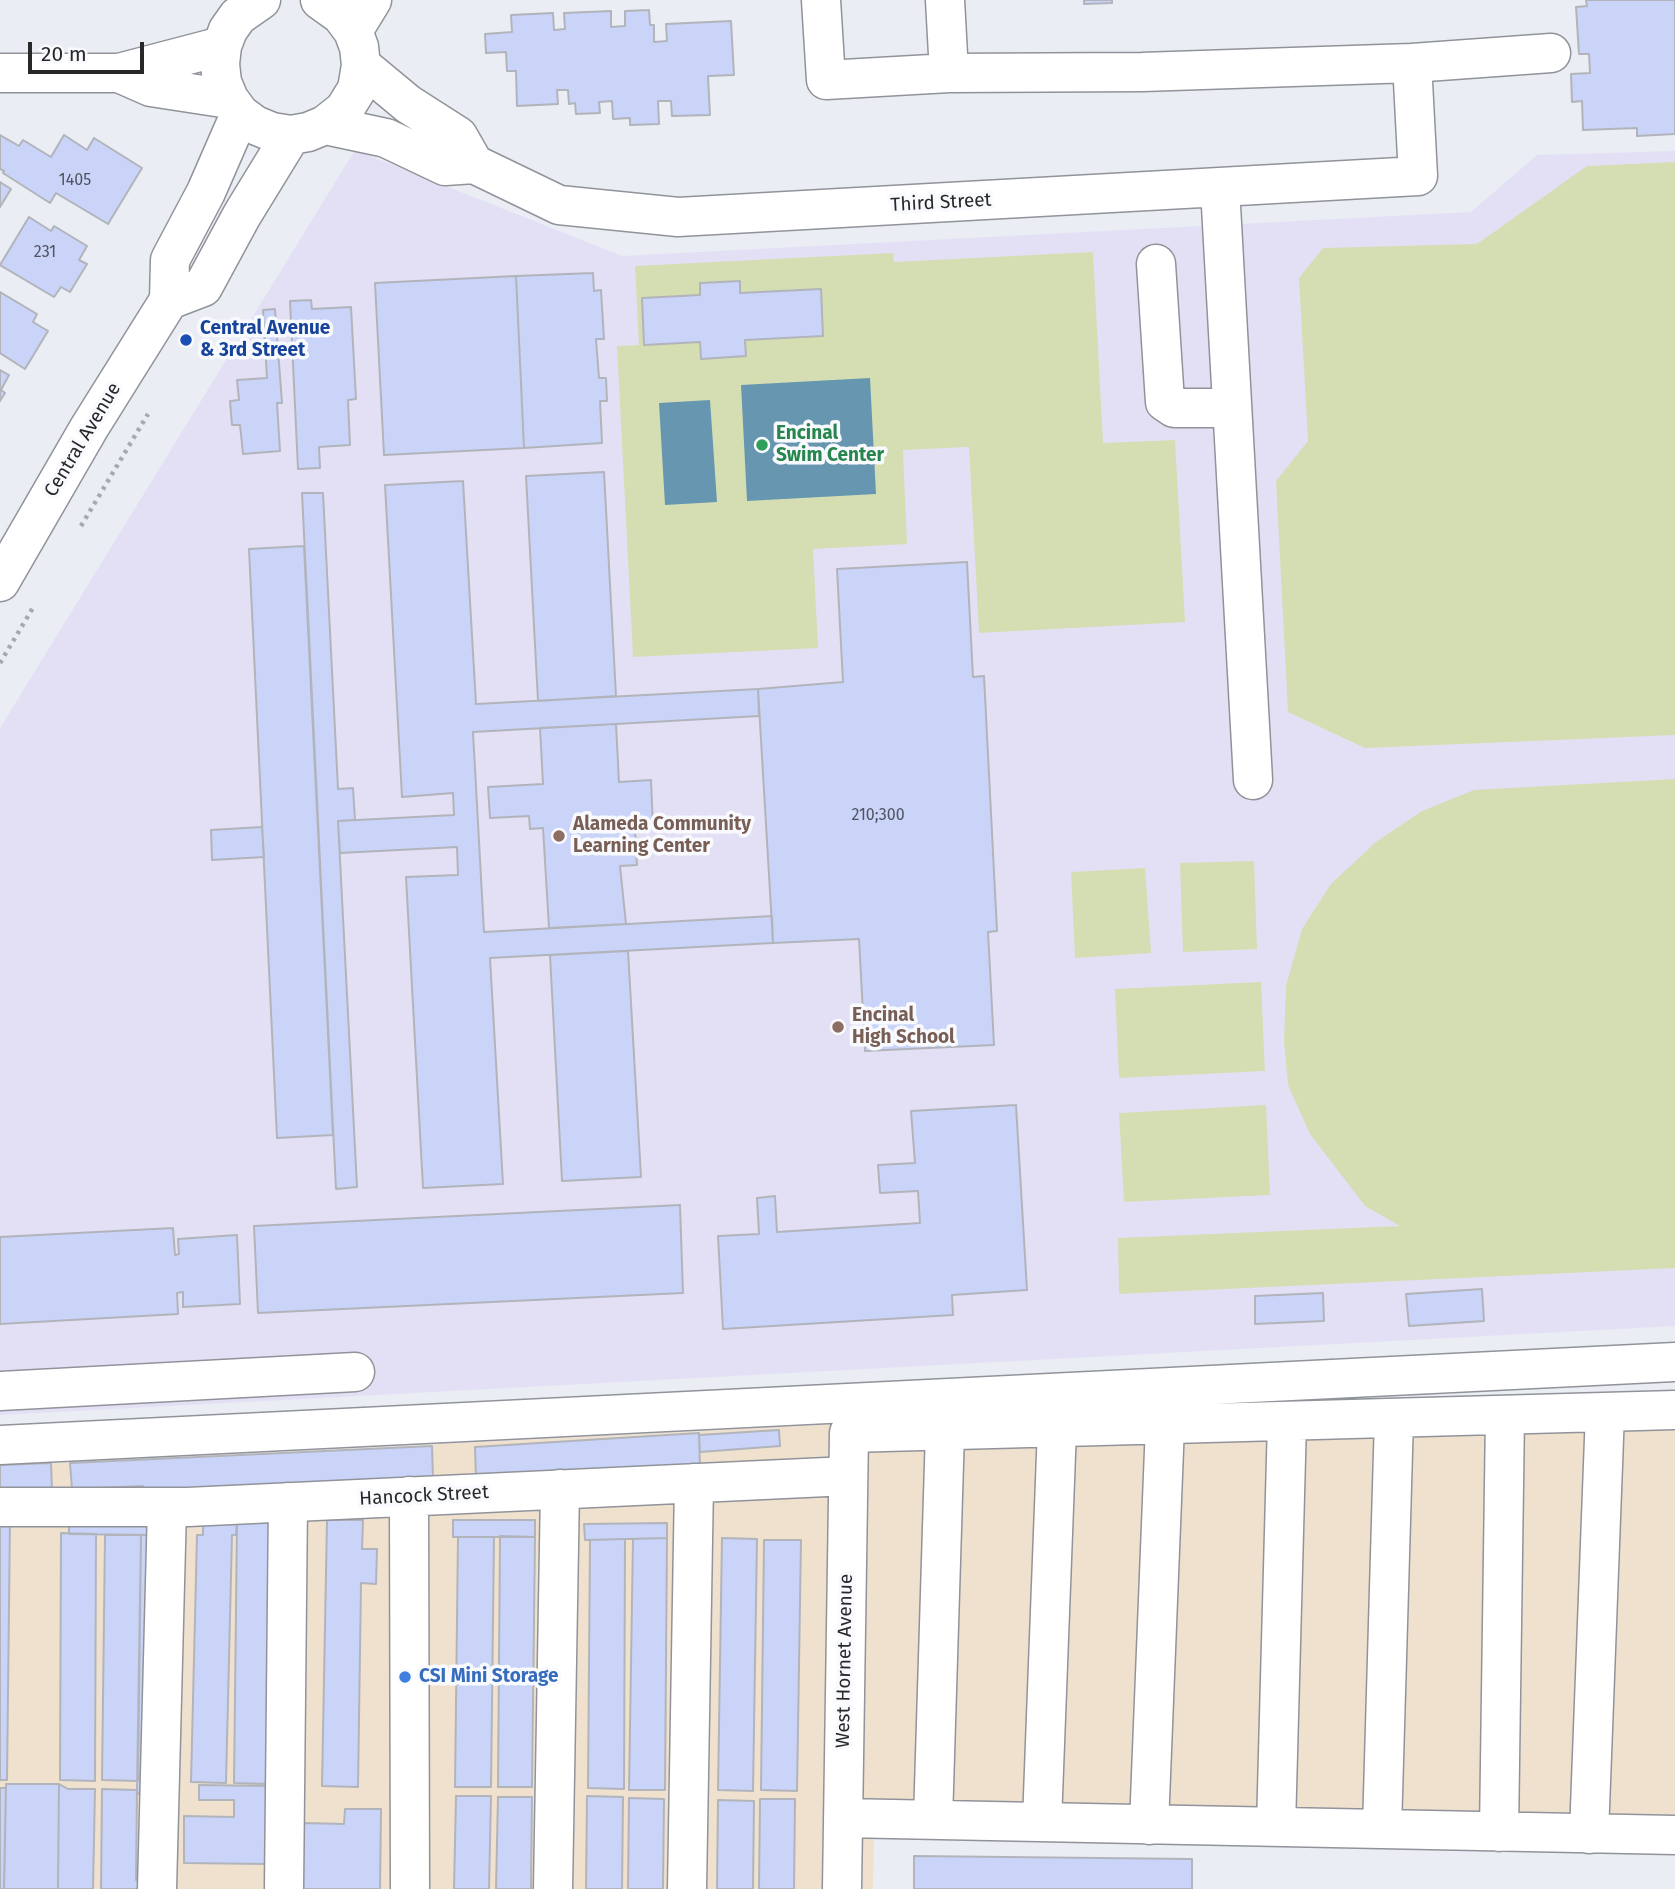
<!DOCTYPE html>
<html>
<head>
<meta charset="utf-8">
<style>
	body { margin:0 }
	#map { position:relative; width:1675px; height:1889px; overflow:hidden; background:#eaedf4; font-family:"Fira Sans",sans-serif }
	canvas { display:block }
	.scale { position:absolute; left:28px; top:42px; width:116px; height:32px; box-sizing:border-box; border:4px solid #28282b; border-top:0; padding-left:9px; font-size:21px; line-height:24px; white-space:nowrap; color:#28282b; -webkit-text-stroke:5px #f9fafe; paint-order:stroke }
</style>
</head>
<body>
<div id="map">
<canvas width="1675" height="1889"></canvas>
<div class="scale">20 m</div>
</div>
<script>
const g = document.querySelector('canvas').getContext('2d');
g.lineJoin = 'round';
function fill(path, color) { g.fillStyle = color; g.fill(path, 'evenodd'); }
const shape = rows => new Path2D(rows.map(r => 'M' + r).join(''));
function stroke(path, color, width, dash) { g.strokeStyle = color; g.lineWidth = width; g.lineCap = dash ? 'butt' : 'round'; g.setLineDash(dash || []); g.stroke(path); }
function label(font, color, halo, rows, align = 'center') {
  g.font = font + ' "Fira Sans",sans-serif'; g.lineWidth = 7; g.setLineDash([]); g.textBaseline = 'middle'; g.strokeStyle = halo; g.fillStyle = color; for (const [text, x, y, turn = 0] of rows) {
    g.save(); g.translate(x, y); g.rotate((+turn || 0) * Math.PI / 180); g.textAlign = isNaN(turn) ? turn : align; if (halo) g.strokeText(text, 0, 0); g.fillText(text, 0, 0); g.restore();
  }
}
fill(shape([
	[1675,1410,1675,1835,874,1819,873,1889,0,1889,0,1466,880,1422]
]), '#efe1ce');
fill(shape([
	[355,150,622,256,1471,212,1537,155,1675,151,1675,1326,0,1415,0,728]
]), '#e3e0f6');
fill(shape([
	[1675,162,1675,735,1365,748,1288,712,1276,481,1308,441,1299,278,1323,248,1477,244,1587,166],
	[1093,252,1103,443,1175,440,1185,622,979,633,969,447,903,450,907,544,813,549,818,648,633,657,617,346,639,345,635,266,893,253,894,262],
	[1675,779,1675,1268,1119,1294,1118,1238,1400,1226,1365,1206,1310,1134,1288,1085,1284,1042,1286,986,1302,929,1331,884,1376,842,1422,811,1474,790],
	[1254,861,1257,949,1183,952,1180,863],
	[1145,868,1151,953,1075,958,1071,872],
	[1261,982,1265,1071,1119,1078,1115,989],
	[1266,1105,1270,1195,1124,1202,1119,1113]
]), '#d5deb3');
fill(shape([
	[870,378,876,494,747,501,741,385],
	[710,400,717,502,665,505,659,403]
]), '#6797b0');
const building = shape([
	[1084,0,1112,0,1112,3,1084,4,1084,0],
	[1586,0,1675,0,1675,134,1637,136,1637,128,1583,130,1582,101,1572,102,1571,74,1590,73,1589,54,1579,54,1576,7,1587,6,1586,0],
	[649,10,650,25,654,25,654,42,667,41,666,24,731,21,734,75,708,76,710,115,672,116,671,101,658,101,659,124,630,125,630,118,613,119,612,101,599,102,600,113,576,114,575,103,569,104,568,90,557,90,558,104,517,106,516,71,507,71,506,52,486,53,485,34,512,32,511,15,553,13,554,30,565,29,564,13,611,11,611,27,625,26,625,11,649,10],
	[0,135,19,146,23,140,51,157,64,135,87,150,94,138,142,168,108,224,56,193,50,203,3,173,4,171,0,169,0,135],
	[0,182,11,189,0,207,0,182],
	[29,217,51,231,54,226,87,246,79,260,87,264,70,292,61,287,54,297,0,265,29,217],
	[593,273,594,291,601,290,604,339,596,339,599,378,606,378,607,401,600,401,602,443,524,448,516,276,593,273],
	[516,276,524,448,384,455,375,283,516,276],
	[740,281,740,293,821,289,823,336,745,340,746,356,701,359,700,342,644,345,642,298,700,295,700,283,740,281],
	[0,292,37,314,33,322,48,331,25,369,0,353,0,292],
	[311,300,312,309,351,307,356,399,348,400,350,445,319,447,320,468,298,469,290,301,311,300],
	[275,309,282,403,277,403,280,451,243,454,240,425,232,425,230,401,239,400,237,380,267,378,263,310,275,309],
	[0,370,9,375,1,390,5,393,0,401,0,370],
	[604,472,616,696,538,701,526,476,604,472],
	[463,481,476,704,758,689,759,716,473,732,484,932,772,916,773,943,490,958,503,1184,423,1188,406,877,458,875,457,847,340,853,338,821,454,815,453,793,402,797,385,485,463,481],
	[302,493,323,493,338,789,353,788,355,820,338,821,357,1187,336,1189,302,493],
	[304,546,333,1135,277,1138,249,549,304,546],
	[967,562,973,677,984,676,997,931,988,932,994,1045,865,1051,859,939,773,943,758,689,843,682,837,569,967,562],
	[616,724,619,782,651,780,653,827,635,828,637,865,620,866,626,924,549,928,543,828,530,829,529,816,490,818,488,787,543,784,540,728,616,724],
	[262,827,264,857,212,860,211,830,262,827],
	[628,951,641,1177,562,1181,550,955,628,951],
	[1016,1105,1027,1290,952,1295,953,1315,723,1329,718,1236,759,1234,757,1198,775,1196,777,1232,920,1223,918,1191,880,1193,878,1165,915,1163,911,1111,1016,1105],
	[680,1205,683,1293,258,1313,254,1226,680,1205],
	[173,1228,175,1255,179,1254,178,1239,237,1235,240,1304,183,1307,183,1292,177,1293,178,1314,0,1324,0,1237,173,1228],
	[1482,1289,1484,1321,1409,1326,1406,1294,1482,1289],
	[1323,1293,1324,1321,1255,1324,1255,1296,1323,1293],
	[779,1430,780,1446,700,1452,699,1435,779,1430],
	[699,1433,700,1468,476,1480,475,1447,699,1433],
	[432,1446,433,1479,144,1492,143,1486,72,1489,70,1463,432,1446],
	[51,1463,52,1491,0,1493,0,1465,51,1463],
	[69,1517,155,1518,154,1535,69,1534,69,1517],
	[0,1520,10,1520,7,1780,0,1780,0,1520],
	[327,1520,363,1520,362,1549,377,1549,376,1584,361,1583,358,1787,322,1786,327,1520],
	[453,1520,535,1520,535,1537,453,1537,453,1520],
	[203,1521,237,1522,236,1535,232,1535,226,1783,191,1782,197,1535,203,1535,203,1521],
	[237,1522,272,1523,269,1784,234,1783,237,1522],
	[667,1523,667,1538,585,1540,584,1524,667,1523],
	[61,1533,96,1534,95,1781,60,1780,61,1533],
	[105,1535,141,1535,138,1781,102,1780,105,1535],
	[141,1535,154,1535,152,1794,138,1794,137,1790,141,1535],
	[500,1536,535,1537,532,1787,498,1787,500,1536],
	[458,1537,494,1537,491,1787,455,1787,458,1537],
	[667,1538,665,1790,629,1790,633,1539,667,1538],
	[722,1538,757,1539,753,1791,718,1790,722,1538],
	[625,1539,624,1789,588,1788,590,1540,625,1539],
	[764,1540,801,1540,797,1791,761,1790,764,1540],
	[6,1784,59,1784,58,1889,4,1889,6,1784],
	[59,1784,68,1789,95,1789,93,1889,58,1889,59,1784],
	[199,1785,269,1786,268,1864,184,1863,184,1816,234,1817,234,1800,199,1800,199,1785],
	[0,1788,6,1788,4,1889,0,1889,0,1788],
	[102,1789,137,1790,136,1880,152,1880,152,1889,101,1889,102,1789],
	[456,1796,491,1796,489,1889,454,1889,456,1796],
	[587,1796,623,1797,622,1889,586,1889,587,1796],
	[498,1797,532,1797,531,1889,496,1889,498,1797],
	[629,1798,664,1799,663,1889,628,1889,629,1798],
	[760,1799,795,1799,794,1889,759,1889,760,1799],
	[718,1800,754,1801,753,1889,717,1889,718,1800],
	[345,1809,381,1809,380,1889,302,1889,303,1823,344,1824,345,1809],
	[914,1856,1192,1859,1192,1889,914,1889,914,1856]
]);
fill(building, '#c9d4f8');
stroke(building, '#b2b4bb', 2);
const minor = shape([
	[261,0,238,16,228,30,222,46,220,64,222,82,229,99,240,114,255,125,272,132,291,135,308,132,325,125,344,110,357,89,361,65,359,47,353,31,341,15,320,0],
	[821,0,826,80,949,73,945,0],
	[353,31,372,0],
	[1412,63,1551,53],
	[361,65,408,104,458,136,474,164],
	[0,73,119,73,222,46],
	[119,73,151,87,229,99],
	[325,125,386,138,445,166,474,164,559,205,678,217,1418,176,1412,63,1142,72,949,73],
	[1220,188,1253,780],
	[1156,264,1165,402,1174,408,1232,408],
	[169,300,203,287,242,215,291,135],
	[0,582,89,428,169,300,170,260,206,192,240,114],
	[0,1391,355,1372],
	[0,1445,1675,1362],
	[409,1496,410,1889],
	[0,1507,188,1507,848,1476],
	[843,1818,1675,1835],
	[933,1820,945,1431],
	[1042,1822,1057,1428],
	[1149,1825,1165,1425],
	[1276,1827,1287,1421],
	[1382,1829,1394,1418],
	[1499,1832,1505,1415],
	[1589,1834,1605,1412],
	[157,1889,167,1507],
	[284,1889,288,1502],
	[553,1889,560,1489],
	[687,1889,694,1483],
	[842,1889,849,1433,1675,1410]
]);
stroke(minor, '#91939a', 41);
stroke(shape([
	[81,526,148,414],
	[0,663,34,606]
]), '#a6a8ae', 4.5, [3.5, 5]);
stroke(minor, '#fff', 38);
for (const [x, y, r, color] of [
	[186,340,7,"#1a4fb4"],
	[762,445,7,"#2e9e5b"],
	[559,836,7,"#8d6e63"],
	[838,1027,7,"#8d6e63"],
	[405,1677,7,"#3f7fe0"]
]) { const dot = new Path2D(); dot.arc(x, y, r, 0, 2 * Math.PI); g.fillStyle = color; g.fill(dot); stroke(dot, '#f9fafe', 2.5); }
label('16px', '#50535e', null, [
	["1405",75,181],
	["231",45,253],
	["210;300",878,816]
]);
label('19px', '#28282b', '#f9fafe', [
	["Third Street",941,203,-3],
	["Central Avenue",83,440,-59],
	["Hancock Street",424,1496,-3],
	["West Hornet Avenue",845,1661,-89]
]);
label('bold 19px', '#164399', '#f9fafe', [
	["Central Avenue",200,329],
	["& 3rd Street",200,351]
], 'left');
label('bold 19px', '#27864d', '#f9fafe', [
	["Encinal",776,434],
	["Swim Center",776,456]
], 'left');
label('bold 19px', '#785e54', '#f9fafe', [
	["Alameda Community",573,825],
	["Learning Center",573,847],
	["Encinal",852,1016],
	["High School",852,1038]
], 'left');
label('bold 19px', '#366cbe', '#f9fafe', [
	["CSI Mini Storage",419,1677]
], 'left');
</script>
</body>
</html>
